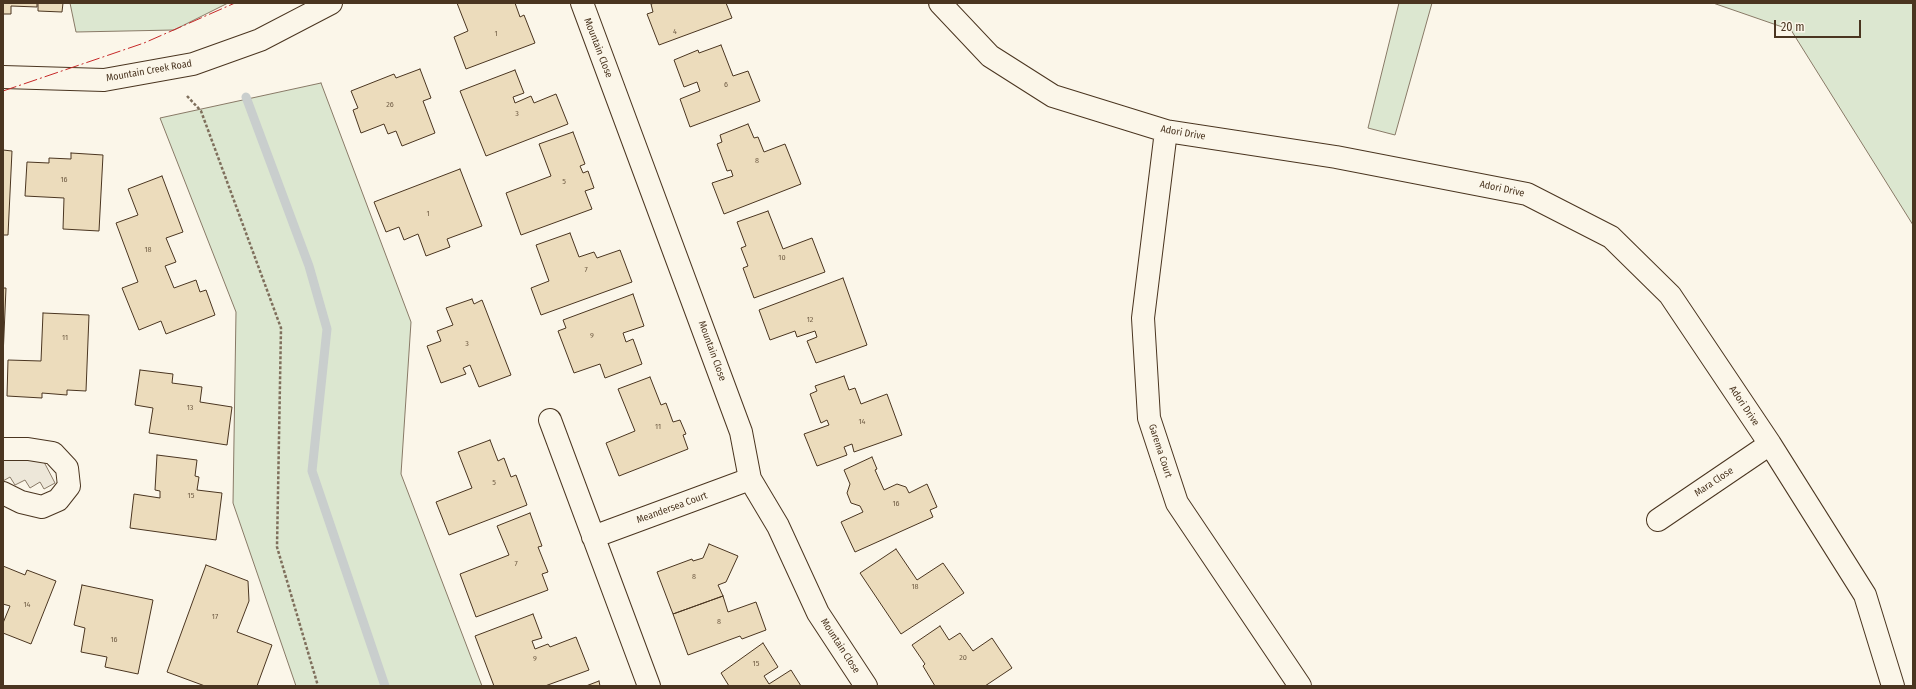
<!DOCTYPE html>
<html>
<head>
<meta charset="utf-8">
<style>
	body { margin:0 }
	#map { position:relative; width:1916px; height:689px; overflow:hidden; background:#fbf6e9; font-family:"Fira Sans Condensed",sans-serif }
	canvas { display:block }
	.frame { position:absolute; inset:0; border:4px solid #4a3520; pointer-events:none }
	.scale { position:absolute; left:1774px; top:20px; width:87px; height:18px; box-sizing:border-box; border:2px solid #4a3520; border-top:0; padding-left:5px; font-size:12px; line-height:14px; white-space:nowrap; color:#4a3520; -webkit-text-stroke:3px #fbf6e9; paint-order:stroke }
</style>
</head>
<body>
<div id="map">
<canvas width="1916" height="689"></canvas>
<div class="frame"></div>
<div class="scale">20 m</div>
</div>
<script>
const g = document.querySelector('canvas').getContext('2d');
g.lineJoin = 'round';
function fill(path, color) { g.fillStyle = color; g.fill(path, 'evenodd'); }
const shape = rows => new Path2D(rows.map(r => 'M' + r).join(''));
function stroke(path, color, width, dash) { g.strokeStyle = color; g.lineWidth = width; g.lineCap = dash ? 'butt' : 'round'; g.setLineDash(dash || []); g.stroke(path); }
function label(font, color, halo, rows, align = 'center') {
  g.font = font + ' "Fira Sans Condensed",sans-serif'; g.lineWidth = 3; g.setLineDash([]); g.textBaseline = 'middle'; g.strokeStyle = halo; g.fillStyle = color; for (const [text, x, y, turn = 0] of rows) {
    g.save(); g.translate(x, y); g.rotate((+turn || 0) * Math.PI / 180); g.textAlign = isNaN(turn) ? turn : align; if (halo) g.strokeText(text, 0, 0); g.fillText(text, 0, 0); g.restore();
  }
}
const green = shape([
	[70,3,228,3,174,30,76,32,70,3],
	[1399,3,1432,3,1395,135,1368,128,1399,3],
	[1713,3,1913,3,1913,225,1791,30,1713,3],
	[321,83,411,322,401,474,482,686,296,686,233,503,236,312,160,118,321,83]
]);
fill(green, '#dce7d0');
stroke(green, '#887966', 1);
const parking = shape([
	[3,457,44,462,55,483,44,489,40,482,30,488,25,480,15,485,10,477,3,481,3,457]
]);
fill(parking, '#ede7d9');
stroke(parking, '#887966', 1);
stroke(shape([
	[246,97,309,266,327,329,312,471,385,686]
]), '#c9cecd', 9);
const building = shape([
	[3,3,37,3,37,7,11,6,11,14,3,14,3,3],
	[38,3,63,3,62,12,38,11,38,3],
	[457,3,515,3,520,17,524,15,535,43,466,69,454,37,468,31,457,3],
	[655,3,726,3,732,18,659,45,647,14,653,12,651,4,655,3],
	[721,45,733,76,748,71,760,101,690,127,680,99,700,91,697,82,684,87,674,60,698,50,699,53,721,45],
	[420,69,431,98,423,101,435,133,402,146,396,131,388,134,384,124,361,133,353,110,358,108,351,91,394,74,396,78,420,69],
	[515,70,524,93,513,97,515,103,531,96,534,103,556,94,568,124,486,156,460,91,515,70],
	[748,124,754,138,758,137,764,152,785,144,801,184,724,214,712,183,733,176,731,170,727,171,717,144,722,142,720,135,748,124],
	[573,132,585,164,580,166,583,173,588,171,594,188,585,191,592,209,521,235,506,193,551,176,539,144,573,132],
	[3,150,12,151,8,235,3,235,3,150],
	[71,153,103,155,99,231,63,229,64,198,25,196,27,162,49,163,49,158,71,159,71,153],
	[460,169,482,226,447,239,450,247,426,256,418,234,404,240,399,227,386,232,374,202,460,169],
	[162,176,183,232,166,238,176,262,165,266,174,288,196,280,200,292,206,290,215,315,166,334,161,321,139,330,122,288,138,282,116,223,138,215,128,189,162,176],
	[768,211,783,249,812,238,825,272,754,298,743,268,748,266,741,248,746,246,737,222,768,211],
	[570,233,579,257,594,252,597,258,620,250,632,282,541,315,531,288,549,281,536,245,570,233],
	[843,278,867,345,816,363,807,341,817,337,815,331,797,337,795,331,770,340,759,310,843,278],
	[3,288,6,288,3,357,3,288],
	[633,294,644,326,623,333,626,342,633,339,642,364,605,378,600,364,574,373,558,331,566,328,563,320,633,294],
	[472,299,474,304,482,300,511,375,479,387,470,365,463,368,466,374,441,383,427,346,441,341,437,331,453,325,446,308,472,299],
	[43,313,89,315,86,391,67,390,67,395,42,393,42,398,7,396,8,360,41,361,43,313],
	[140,370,173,374,172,383,202,387,200,402,232,407,227,445,149,433,153,408,135,405,140,370],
	[844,376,849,390,855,388,861,404,887,394,902,435,854,452,852,444,844,447,847,455,817,466,804,434,829,425,827,420,821,423,810,394,817,391,815,386,844,376],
	[650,377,661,405,666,403,673,422,680,420,686,434,683,435,688,449,619,476,606,443,635,431,618,389,650,377],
	[490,440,498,461,504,458,511,477,516,475,527,505,449,535,436,502,472,488,458,452,490,440],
	[157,455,197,460,195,476,199,477,197,490,222,493,216,540,130,528,134,494,160,498,160,491,155,490,157,455],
	[872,457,877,469,875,470,884,490,897,484,906,487,909,493,927,484,937,507,930,510,933,517,855,552,841,522,863,512,860,506,851,503,847,493,850,484,844,470,872,457],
	[530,513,542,546,538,547,548,572,542,574,548,590,476,617,460,574,509,555,497,526,530,513],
	[709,544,738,556,726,582,718,585,723,596,673,614,657,572,692,559,693,561,703,558,709,544],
	[896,549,917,580,943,563,964,593,901,634,860,573,896,549],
	[206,565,248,581,249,601,237,632,272,645,257,686,205,686,167,672,206,565],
	[3,566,25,575,27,570,56,581,31,644,3,633,3,623,10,606,3,604,3,566],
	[82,585,153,600,138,674,105,667,107,657,81,652,85,628,74,625,82,585],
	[723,596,728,612,756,602,766,630,742,639,740,636,688,655,673,614,723,596],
	[533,614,542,638,532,641,535,649,548,644,550,647,576,637,589,670,545,686,494,686,475,636,533,614],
	[940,626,949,640,960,633,973,651,992,638,1012,668,985,686,935,686,923,666,925,664,912,645,940,626],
	[763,643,778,667,764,676,769,684,791,670,801,686,729,686,721,673,763,643],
	[599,681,600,686,586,686,599,681]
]);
fill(building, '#ecdcbc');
stroke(building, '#4a3520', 1);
const street = shape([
	[582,3,741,432,750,479,778,526,818,613,866,686],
	[940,3,990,56,1053,96,1166,131,1336,157,1527,194,1611,237,1670,295,1770,444,1865,595,1893,686],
	[1166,131,1143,318,1149,418,1177,503,1300,686],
	[550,420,649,686],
	[3,449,28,449,53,453,67,468,69,486,58,500,42,507,21,502,3,493],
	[1658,520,1770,444],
	[593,537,750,479]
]);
const secondary = shape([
	[3,77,104,80,193,64,260,40,331,3]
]);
stroke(street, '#4a3520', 24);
stroke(secondary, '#4a3520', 24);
stroke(shape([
	[187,96,201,111,281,328,277,547,318,686]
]), '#7f6f5c', 2.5, [3, 2]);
stroke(street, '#fbf6e9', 22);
stroke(secondary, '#fbf6e9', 22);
stroke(shape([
	[3,91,144,43,235,3]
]), '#c62828', 1, [14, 3, 2, 3]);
label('8px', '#725f47', null, [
	["4",675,32],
	["1",496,34],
	["6",726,85],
	["26",390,105],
	["3",517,114],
	["8",757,161],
	["16",64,180],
	["5",564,182],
	["1",428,214],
	["18",148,250],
	["10",782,258],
	["7",586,270],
	["12",810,320],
	["9",592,336],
	["11",65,338],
	["3",467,344],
	["13",190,408],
	["14",862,422],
	["11",658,427],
	["5",494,483],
	["15",191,496],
	["16",896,504],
	["7",516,564],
	["8",694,577],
	["18",915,587],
	["14",27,605],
	["17",215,617],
	["8",719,622],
	["16",114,640],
	["20",963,658],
	["9",535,659],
	["15",756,664]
]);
label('10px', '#4a3520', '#fbf6e9', [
	["Mountain Close",598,48,69],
	["Mountain Creek Road",149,71,-10],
	["Adori Drive",1183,133,10],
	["Adori Drive",1502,189,12],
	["Mountain Close",712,351,70],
	["Adori Drive",1744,406,56],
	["Garema Court",1160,451,72],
	["Mara Close",1714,482,-34],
	["Meandersea Court",672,508,-20],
	["Mountain Close",840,646,57]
]);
</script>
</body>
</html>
